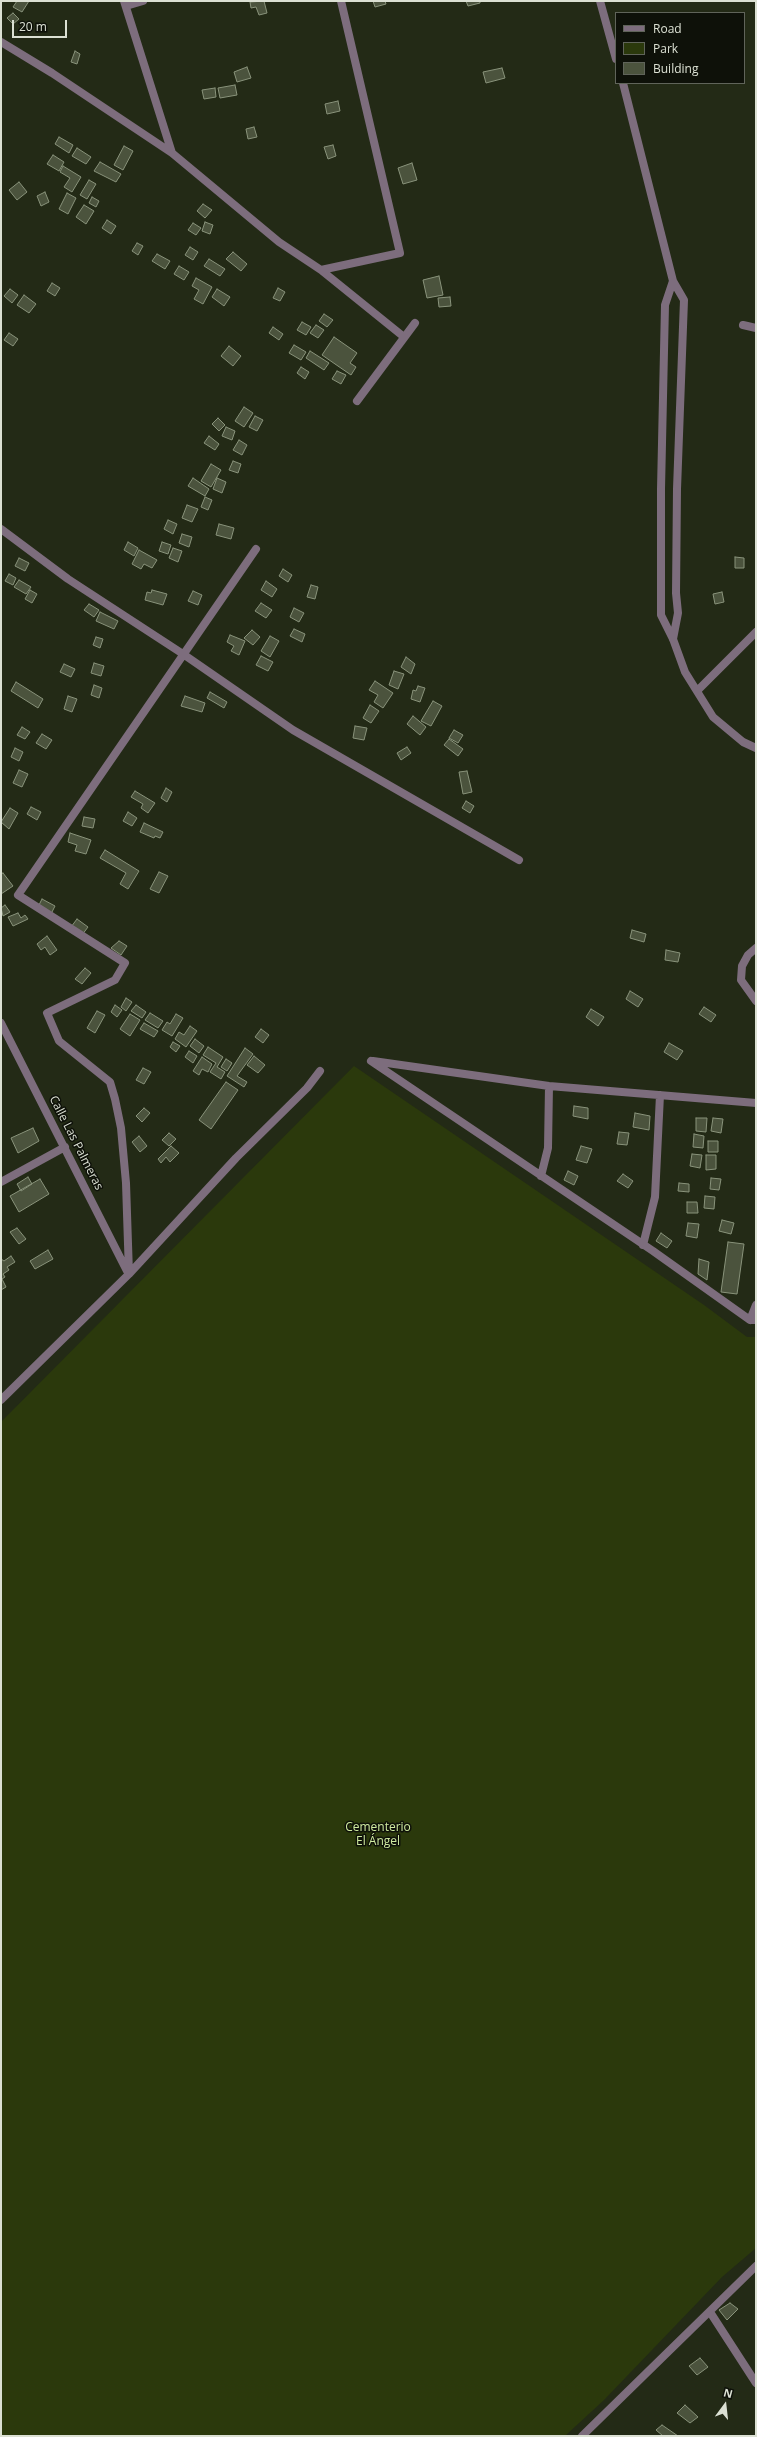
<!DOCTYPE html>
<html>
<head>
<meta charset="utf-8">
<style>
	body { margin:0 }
	#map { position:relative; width:757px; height:2437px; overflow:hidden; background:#232a16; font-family:"Open Sans",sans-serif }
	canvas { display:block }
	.frame { position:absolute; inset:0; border:2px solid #dbe0d3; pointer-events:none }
	.legend { position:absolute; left:615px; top:12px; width:130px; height:72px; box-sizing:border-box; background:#0e1109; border:1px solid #60645a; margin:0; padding:5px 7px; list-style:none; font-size:12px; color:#dbe0d3 }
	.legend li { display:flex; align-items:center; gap:8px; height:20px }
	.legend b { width:20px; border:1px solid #60645a }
	.north { position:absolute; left:705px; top:2385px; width:40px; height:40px; -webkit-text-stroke:3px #0e1109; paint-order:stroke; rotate:15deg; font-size:11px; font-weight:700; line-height:16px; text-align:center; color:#dbe0d3 }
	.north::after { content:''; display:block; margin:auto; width:14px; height:18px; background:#dbe0d3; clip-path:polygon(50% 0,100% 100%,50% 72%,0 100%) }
	.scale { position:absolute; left:12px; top:20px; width:55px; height:18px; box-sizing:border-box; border:2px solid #dbe0d3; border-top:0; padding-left:5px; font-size:12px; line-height:14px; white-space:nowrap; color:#dbe0d3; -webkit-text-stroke:3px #0e1109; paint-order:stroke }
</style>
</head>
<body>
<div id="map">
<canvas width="757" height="2437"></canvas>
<div class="frame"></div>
<ul class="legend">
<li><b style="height:5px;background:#7d6d7d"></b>Road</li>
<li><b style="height:11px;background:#2b390c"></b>Park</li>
<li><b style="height:11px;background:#4b533d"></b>Building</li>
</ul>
<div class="north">N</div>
<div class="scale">20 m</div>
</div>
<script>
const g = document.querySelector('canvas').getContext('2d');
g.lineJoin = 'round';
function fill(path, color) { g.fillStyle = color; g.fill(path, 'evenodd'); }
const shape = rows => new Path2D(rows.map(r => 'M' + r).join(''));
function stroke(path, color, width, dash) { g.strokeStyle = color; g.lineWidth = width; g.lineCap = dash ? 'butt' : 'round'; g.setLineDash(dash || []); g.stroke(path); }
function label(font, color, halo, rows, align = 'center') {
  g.font = font + ' "Open Sans",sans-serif'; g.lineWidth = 3; g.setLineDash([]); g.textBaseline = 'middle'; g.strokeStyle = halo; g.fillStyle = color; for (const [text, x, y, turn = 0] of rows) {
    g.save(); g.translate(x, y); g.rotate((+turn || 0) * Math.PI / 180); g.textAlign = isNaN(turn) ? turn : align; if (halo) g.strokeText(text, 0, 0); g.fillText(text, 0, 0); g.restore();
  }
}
fill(shape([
	[354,1066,704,1305,747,1337,756,1337,756,2248,722,2277,604,2400,565,2436,1,2436,1,1422]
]), '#2b390c');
const building = shape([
	[17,1,29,1,22,12,13,7,17,1],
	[264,1,267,13,259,15,256,7,251,8,250,2,264,1],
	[373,1,385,1,386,4,375,7,373,1],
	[466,1,480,1,480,3,468,6,466,1],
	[13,13,19,19,13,24,7,18,13,13],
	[75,51,80,54,77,64,71,62,75,51],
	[247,67,251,78,237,82,234,72,247,67],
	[502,68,505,78,486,83,483,72,502,68],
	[235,85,237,95,220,98,218,88,235,85],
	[215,88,216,97,204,99,202,90,215,88],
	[338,101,340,111,327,114,325,104,338,101],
	[254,127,257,137,248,139,246,129,254,127],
	[59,137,73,145,69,153,55,144,59,137],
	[333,145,336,156,328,159,324,147,333,145],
	[124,146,133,151,123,170,114,165,124,146],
	[77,148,91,157,86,164,72,156,77,148],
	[53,155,64,162,59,171,47,164,53,155],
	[100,162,121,174,116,182,94,171,100,162],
	[412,163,417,180,403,184,398,168,412,163],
	[63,166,81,177,72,192,64,187,70,178,60,172,63,166],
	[89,180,96,184,87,199,80,195,89,180],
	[19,182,27,192,17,200,9,190,19,182],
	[45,192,49,202,41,206,37,196,45,192],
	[67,193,76,198,68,214,59,209,67,193],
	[92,197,99,201,96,207,89,203,92,197],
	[203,204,212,210,205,218,197,211,203,204],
	[84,205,94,211,86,224,76,217,84,205],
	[107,220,116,226,111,234,102,228,107,220],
	[205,222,213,225,210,234,202,231,205,222],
	[193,223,201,228,196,235,188,230,193,223],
	[137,243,143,246,138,255,132,251,137,243],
	[190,247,198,252,193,260,185,255,190,247],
	[233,252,247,264,241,271,226,259,233,252],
	[157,254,170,261,165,269,152,261,157,254],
	[209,259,225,269,220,276,204,266,209,259],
	[179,266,189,272,184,280,174,274,179,266],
	[439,276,443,295,427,298,423,280,439,276],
	[196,278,212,287,203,304,194,299,199,290,192,286,196,278],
	[52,283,60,288,55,296,47,291,52,283],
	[278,288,285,292,280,301,273,298,278,288],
	[10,289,18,295,12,303,4,296,10,289],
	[217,289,230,297,224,306,212,297,217,289],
	[24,295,36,304,29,313,17,305,24,295],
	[450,297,451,306,439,307,438,298,450,297],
	[324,314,333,320,327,327,319,321,324,314],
	[302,322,311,327,306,335,297,330,302,322],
	[316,325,324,330,318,338,310,333,316,325],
	[273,327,283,334,279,340,269,333,273,327],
	[9,333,18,339,13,346,4,340,9,333],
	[334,337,357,353,350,363,356,367,351,375,322,355,334,337],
	[294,345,306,352,301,360,289,353,294,345],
	[229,346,241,356,233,366,221,356,229,346],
	[310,351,329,363,324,370,306,358,310,351],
	[301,367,309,372,305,379,297,373,301,367],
	[337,371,346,375,341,384,332,379,337,371],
	[244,407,253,413,244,427,235,421,244,407],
	[255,416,263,420,257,431,249,427,255,416],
	[218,418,225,425,219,431,212,424,218,418],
	[226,427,235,431,232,440,222,436,226,427],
	[209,436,219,444,215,450,204,443,209,436],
	[239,440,247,445,242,455,233,450,239,440],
	[233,461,241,464,238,473,229,470,233,461],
	[211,464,221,470,211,487,201,481,211,464],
	[193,478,209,489,205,496,188,486,193,478],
	[217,478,226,482,222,493,213,489,217,478],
	[205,497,212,500,208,510,201,507,205,497],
	[187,505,198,509,192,522,182,518,187,505],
	[168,520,177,524,173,534,164,529,168,520],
	[219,524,234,528,231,539,216,535,219,524],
	[182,534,192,537,189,547,179,543,182,534],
	[128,542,138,548,134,556,124,550,128,542],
	[162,542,171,545,168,554,159,551,162,542],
	[173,548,182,551,178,562,169,558,173,548],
	[139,550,157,560,152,568,144,564,141,569,132,564,139,550],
	[735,557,744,558,744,568,735,568,735,557],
	[19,558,29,563,25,571,15,566,19,558],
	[283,569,292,575,288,582,279,576,283,569],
	[9,574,16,578,13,585,5,581,9,574],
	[19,580,31,587,26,594,14,587,19,580],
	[266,581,277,589,272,597,261,590,266,581],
	[311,585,318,587,315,599,307,597,311,585],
	[30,590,37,594,32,603,25,599,30,590],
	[152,590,167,594,163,605,145,600,147,592,151,593,152,590],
	[193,591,202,595,198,605,188,601,193,591],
	[722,592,724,602,715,604,713,594,722,592],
	[261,603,272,610,266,618,255,611,261,603],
	[89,604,99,610,94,617,84,610,89,604],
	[294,608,304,613,299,622,290,617,294,608],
	[100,612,118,621,114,629,96,621,100,612],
	[294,629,305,634,302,642,290,636,294,629],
	[252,630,260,637,253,645,244,638,252,630],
	[230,635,245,641,239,655,231,651,234,646,227,642,230,635],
	[270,636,279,641,270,657,261,651,270,636],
	[96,637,103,639,100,648,93,645,96,637],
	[261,656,273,662,268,671,256,665,261,656],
	[406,657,415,664,411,674,401,667,406,657],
	[94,663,104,666,101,676,91,673,94,663],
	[64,664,75,669,71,677,60,672,64,664],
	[394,671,404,674,398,689,389,685,394,671],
	[375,681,393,693,383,708,374,702,378,695,369,690,375,681],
	[16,682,43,699,38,708,11,691,16,682],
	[94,685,102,688,99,698,91,695,94,685],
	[418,686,425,688,420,702,411,699,413,690,416,691,418,686],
	[210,692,227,702,224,708,207,698,210,692],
	[68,696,77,699,72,712,64,709,68,696],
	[185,696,205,703,202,712,181,706,185,696],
	[433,701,442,706,431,726,421,721,433,701],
	[370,705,379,711,371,723,363,718,370,705],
	[413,716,426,727,420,735,407,724,413,716],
	[355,726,367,728,364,740,353,738,355,726],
	[22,727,30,732,25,739,17,735,22,727],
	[454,730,463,735,458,743,449,738,454,730],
	[42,734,52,740,46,749,36,743,42,734],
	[449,739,463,749,458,756,444,745,449,739],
	[407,747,411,753,401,760,397,753,407,747],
	[15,748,23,752,19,761,11,757,15,748],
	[19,770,28,774,22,787,13,783,19,770],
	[467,771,472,792,463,794,459,772,467,771],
	[166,788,172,792,167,802,161,798,166,788],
	[135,791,155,803,148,813,141,808,143,804,131,797,135,791],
	[466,801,474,806,470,813,462,808,466,801],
	[31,807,41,812,37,820,27,814,31,807],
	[10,808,18,813,9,829,1,822,10,808],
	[128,812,137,818,132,826,123,821,128,812],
	[84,817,95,819,93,828,82,826,84,817],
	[144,823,163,832,160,838,155,836,154,838,140,832,144,823],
	[70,833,91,840,86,854,75,851,77,845,68,842,70,833],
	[105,850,139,871,128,889,120,884,126,873,100,858,105,850],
	[159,872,168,876,159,893,150,889,159,872],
	[3,873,13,886,1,894,1,874,3,873],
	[42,899,55,906,51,914,38,907,42,899],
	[5,905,10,912,3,916,1,908,5,905],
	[18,913,21,918,25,915,28,919,13,926,8,917,18,913],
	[77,919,88,927,82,935,71,927,77,919],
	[632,930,646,934,644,942,630,938,632,930],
	[47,936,57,950,50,955,45,947,41,950,37,944,47,936],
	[119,941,127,946,121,955,111,948,119,941],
	[666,950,680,953,678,962,665,960,666,950],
	[85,968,91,973,82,984,75,979,85,968],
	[630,991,643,999,638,1007,626,999,630,991],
	[126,998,132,1002,126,1011,121,1007,126,998],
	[115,1005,122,1010,117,1017,111,1012,115,1005],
	[136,1005,146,1012,142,1018,131,1011,136,1005],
	[704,1007,716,1015,711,1022,699,1014,704,1007],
	[591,1009,604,1017,598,1026,586,1017,591,1009],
	[97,1011,105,1015,95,1033,87,1028,97,1011],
	[150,1013,163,1021,158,1028,145,1020,150,1013],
	[130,1014,140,1020,130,1036,120,1029,130,1014],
	[176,1014,183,1018,172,1036,162,1030,167,1022,170,1024,176,1014],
	[144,1023,158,1031,154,1037,140,1029,144,1023],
	[190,1026,197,1031,186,1047,175,1039,179,1032,184,1035,190,1026],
	[261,1029,269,1035,263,1043,255,1037,261,1029],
	[195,1039,204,1046,199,1053,190,1046,195,1039],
	[173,1042,180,1046,176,1052,170,1047,173,1042],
	[669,1043,683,1051,677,1060,664,1052,669,1043],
	[208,1047,223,1057,217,1067,225,1072,221,1079,210,1072,216,1063,203,1055,208,1047],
	[245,1048,253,1054,237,1076,247,1082,244,1087,227,1076,245,1048],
	[189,1051,197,1056,193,1063,185,1057,189,1051],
	[254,1056,265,1065,258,1073,247,1065,254,1056],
	[202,1057,212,1064,208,1072,202,1069,199,1075,193,1071,202,1057],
	[226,1059,232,1063,227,1071,221,1067,226,1059],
	[143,1068,151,1072,144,1084,136,1080,143,1068],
	[226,1082,238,1090,211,1129,199,1120,226,1082],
	[574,1106,588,1108,588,1119,573,1116,574,1106],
	[144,1108,150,1113,142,1122,136,1116,144,1108],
	[635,1113,650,1116,649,1130,633,1127,635,1113],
	[696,1118,707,1118,706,1132,696,1131,696,1118],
	[713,1118,723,1119,721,1133,711,1131,713,1118],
	[33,1128,39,1141,18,1153,11,1138,33,1128],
	[619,1132,629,1133,627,1145,617,1144,619,1132],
	[169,1133,176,1139,169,1146,162,1140,169,1133],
	[694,1134,704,1136,703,1148,693,1147,694,1134],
	[139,1136,147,1146,140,1152,132,1142,139,1136],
	[708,1141,718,1141,718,1152,708,1152,708,1141],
	[171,1146,179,1153,170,1162,166,1157,161,1163,158,1159,171,1146],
	[581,1146,592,1149,587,1163,576,1160,581,1146],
	[692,1154,702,1155,700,1168,690,1166,692,1154],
	[706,1155,716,1155,716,1169,706,1170,706,1155],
	[568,1171,578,1176,574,1185,564,1180,568,1171],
	[623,1174,633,1181,628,1188,617,1181,623,1174],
	[28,1177,32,1184,21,1191,17,1184,28,1177],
	[711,1178,721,1179,719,1190,710,1189,711,1178],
	[40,1179,49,1194,19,1212,10,1196,40,1179],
	[679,1183,689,1184,689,1192,678,1191,679,1183],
	[705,1196,715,1197,714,1209,704,1208,705,1196],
	[687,1202,697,1202,698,1213,687,1213,687,1202],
	[722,1220,734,1223,731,1234,719,1231,722,1220],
	[688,1223,699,1224,697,1238,686,1236,688,1223],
	[17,1228,26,1239,19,1244,10,1232,17,1228],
	[661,1233,672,1241,667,1248,656,1241,661,1233],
	[728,1242,744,1244,737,1294,721,1292,728,1242],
	[48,1250,53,1259,35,1269,30,1261,48,1250],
	[11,1256,15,1262,7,1267,9,1270,3,1274,5,1277,2,1279,6,1287,1,1290,1,1259,4,1261,11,1256],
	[699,1259,709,1262,707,1280,698,1274,699,1259],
	[730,2303,738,2309,727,2320,719,2310,730,2303],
	[700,2358,708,2367,697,2375,689,2366,700,2358],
	[685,2405,698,2417,690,2423,677,2413,685,2405],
	[662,2425,678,2436,663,2436,656,2430,662,2425]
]);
fill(building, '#4b533d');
stroke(building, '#89937b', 1);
stroke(shape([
	[124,1,172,153],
	[600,1,616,59],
	[126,6,143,1],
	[1,42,52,73,172,153,279,242,321,270,400,253,341,1],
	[623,83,673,281,684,300,677,489,676,593,678,613,673,639],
	[321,270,404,337],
	[673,281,665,305,661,489,661,615,673,639,685,672,713,717,743,742,756,748],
	[743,325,756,328],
	[357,401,415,323],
	[1,529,68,579,183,654,293,730,519,860],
	[698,690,756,632],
	[756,948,748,955,742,966,741,980,756,1001],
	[1,1023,127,1271],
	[371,1061,653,1251,750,1320,756,1320],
	[373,1061,549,1086,756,1103],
	[541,1176,548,1148,549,1086],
	[1,1182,65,1147],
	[643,1245,655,1197,660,1095],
	[129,1274,126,1183,121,1128,115,1099,110,1082,59,1041,47,1013,115,980,125,963,18,895,256,549],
	[750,1320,756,1305],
	[1,1400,129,1274,236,1158,307,1088,320,1071],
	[710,2312,756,2383],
	[582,2436,756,2266]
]), '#7d6d7d', 8);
label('12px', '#dbe0d3', '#0e1109', [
	["Calle Las Palmeras",76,1143,63]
]);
label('12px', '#cfeaa0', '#0e1109', [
	["Cementerio",378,1828],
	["El Ángel",378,1842]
]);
</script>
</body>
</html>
